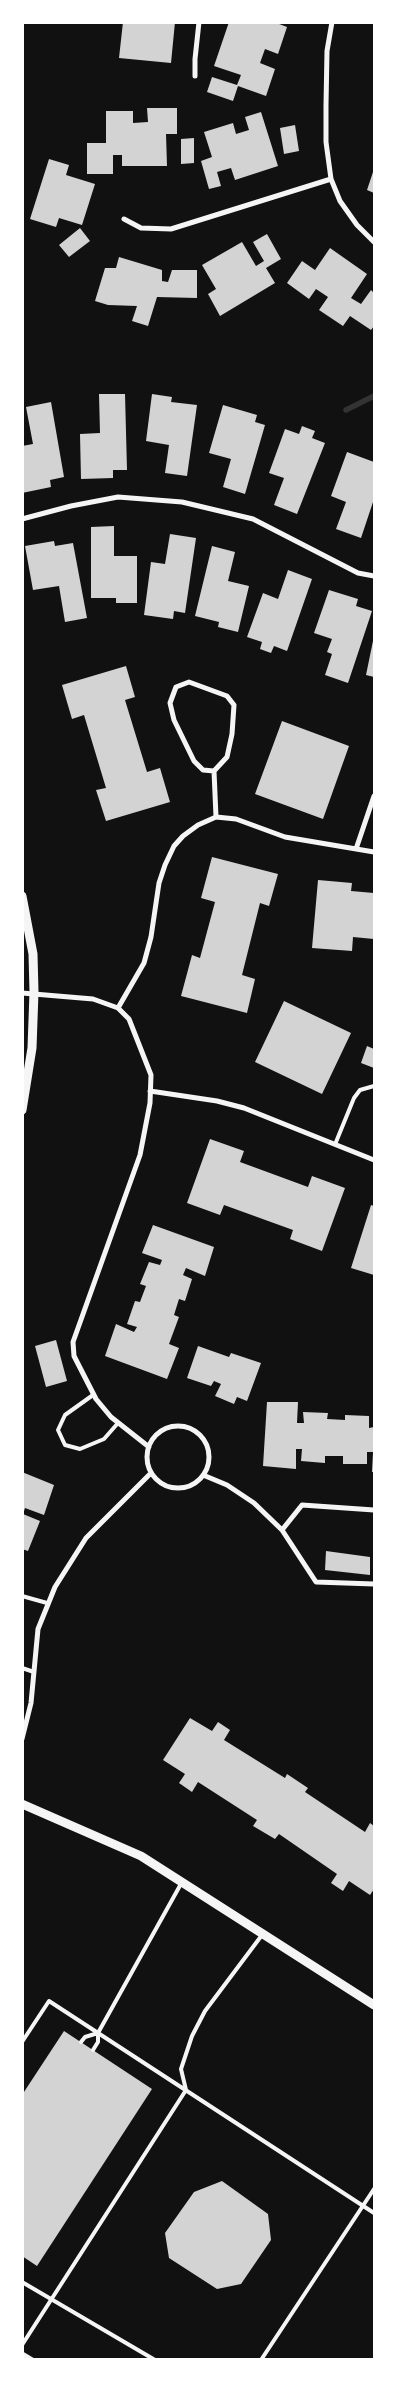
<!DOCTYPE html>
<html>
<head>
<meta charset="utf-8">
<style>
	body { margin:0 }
	#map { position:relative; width:397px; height:2382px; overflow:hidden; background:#111; font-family:"Alegreya Sans",sans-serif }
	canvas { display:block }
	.frame { position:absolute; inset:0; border:24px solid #fff; pointer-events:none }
</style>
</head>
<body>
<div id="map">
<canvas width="397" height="2382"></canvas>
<div class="frame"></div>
</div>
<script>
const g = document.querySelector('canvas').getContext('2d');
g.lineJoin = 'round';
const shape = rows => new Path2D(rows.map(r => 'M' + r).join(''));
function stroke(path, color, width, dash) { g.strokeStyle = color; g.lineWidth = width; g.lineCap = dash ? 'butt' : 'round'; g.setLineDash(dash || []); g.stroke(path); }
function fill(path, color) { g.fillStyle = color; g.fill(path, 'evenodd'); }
stroke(shape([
	[346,410,374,396]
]), '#333', 5.5);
fill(shape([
	[123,22,175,22,171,63,119,58],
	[229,22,274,22,287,27,278,54,265,49,260,63,275,69,266,96,238,86,233,101,207,92,212,77,237,85,241,75,214,66],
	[147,108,177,108,177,134,166,134,167,166,122,166,122,155,113,155,113,174,87,174,87,143,106,143,106,111,133,111,133,123,148,122],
	[261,112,278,166,235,180,231,168,217,172,221,186,209,189,201,161,212,157,204,132,233,123,236,134,249,130,245,117],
	[295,125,299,151,284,154,280,128],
	[194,138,194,163,181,164,181,139],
	[49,159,69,165,66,175,95,184,82,225,59,218,56,227,30,219],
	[374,169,374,193,367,190],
	[80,228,90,241,69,257,59,245],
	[267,234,281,259,266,268,275,283,220,316,208,294,216,289,202,265,242,242,256,266,264,261,253,242],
	[330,248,367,274,351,298,361,304,371,290,374,293,374,326,371,330,350,316,343,326,319,310,328,297,316,289,309,299,287,283,302,261,315,270],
	[119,257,162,270,162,281,168,282,172,270,197,270,197,298,157,297,148,326,132,321,137,306,108,305,95,301,105,268,116,268],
	[99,394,125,394,127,470,113,470,113,478,81,479,80,434,100,433],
	[152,394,172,397,171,402,197,405,187,476,165,473,169,445,146,441],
	[51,402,64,477,50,480,51,487,22,493,22,446,33,444,26,407],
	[223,405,257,415,255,422,265,425,245,494,223,487,231,459,209,453],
	[302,426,315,431,312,438,325,443,297,514,274,505,284,478,269,473,285,429,299,434],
	[347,452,374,462,374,499,361,538,336,529,346,502,331,496],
	[114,526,114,556,137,556,137,603,116,603,116,598,91,598,91,527],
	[170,534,196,538,185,613,174,611,173,619,144,615,151,562,165,564],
	[54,541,55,546,73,543,87,618,65,622,59,586,33,590,25,546],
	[212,546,235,552,228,581,249,586,238,632,218,627,219,622,195,616],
	[288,570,312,579,287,651,274,646,271,653,260,649,262,642,247,637,263,593,278,599],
	[329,590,358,599,356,606,372,611,348,683,325,675,332,654,327,652,332,639,314,633],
	[374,636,374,677,366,675],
	[126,666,135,697,125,700,147,772,160,768,170,802,106,821,96,790,106,788,84,715,72,719,62,685],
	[282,721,349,746,323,819,255,794],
	[212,857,278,874,269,906,260,903,242,975,255,979,247,1013,181,996,192,955,200,958,215,902,201,898],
	[318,880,352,883,351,891,374,893,374,939,353,937,352,951,312,948],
	[284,1001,351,1033,322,1094,255,1062],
	[367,1046,374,1049,374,1068,361,1063],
	[210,1139,244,1151,240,1162,308,1187,312,1176,345,1188,322,1251,290,1239,293,1230,224,1205,220,1215,187,1203],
	[371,1205,374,1206,374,1275,351,1268],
	[153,1225,214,1247,205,1276,186,1268,183,1275,192,1279,185,1301,179,1299,174,1315,179,1317,169,1344,179,1348,167,1379,105,1356,116,1324,134,1332,137,1327,127,1324,135,1301,140,1302,146,1286,140,1284,149,1262,160,1265,162,1260,142,1253],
	[56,1340,67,1381,46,1387,35,1346],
	[198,1346,229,1357,231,1353,261,1363,247,1401,237,1397,234,1404,215,1396,221,1384,214,1381,211,1386,187,1378],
	[267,1402,298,1402,297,1423,304,1423,303,1412,328,1413,327,1419,345,1420,345,1415,369,1416,369,1428,374,1427,374,1472,372,1472,373,1452,367,1452,367,1464,343,1464,343,1456,325,1456,325,1463,301,1461,302,1449,296,1449,296,1469,263,1466],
	[22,1472,54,1485,44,1515,25,1508,23,1514,40,1521,28,1551,22,1549],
	[326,1551,370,1557,370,1575,325,1570],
	[190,1718,212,1731,218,1722,230,1730,224,1740,285,1778,287,1774,308,1788,305,1792,365,1832,370,1823,374,1826,374,1889,370,1895,349,1881,343,1891,331,1883,337,1874,279,1834,275,1839,253,1826,257,1820,198,1782,192,1792,179,1783,185,1774,163,1760],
	[64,2031,152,2089,37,2266,22,2256,22,2095],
	[222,2181,268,2214,271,2240,241,2284,217,2289,169,2258,165,2233,194,2192]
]), '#d3d3d3');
stroke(shape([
	[336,1142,354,1098,360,1090,374,1086],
	[93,1395,65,1415,58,1430,65,1445,80,1449,104,1439,118,1423],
	[22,1596,47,1603],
	[22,1668,34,1672],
	[22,2042,49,2001,374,2213],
	[81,2042,85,2037,98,2033],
	[93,2050,98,2042,98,2033,182,1882],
	[22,2282,155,2360],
	[22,2345,186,2090,181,2069,192,2036,205,2011,262,1935],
	[261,2360,374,2189]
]), '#f5f5f5', 4);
stroke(shape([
	[332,22,327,51,326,105,326,142,331,179,340,201,357,225,374,242],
	[195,76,195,59,199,22],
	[124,219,141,228,171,229,331,179],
	[22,519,71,506,118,497,182,502,253,519,358,573,374,576],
	[214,771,203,770,194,761,174,720,170,703,176,687,189,682,227,696,234,705,232,734,227,757,214,771,216,817],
	[356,849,374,796],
	[22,993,93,999,118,1008,129,1019,151,1075,150,1103,140,1155,73,1342,74,1356,96,1399,111,1417,149,1447],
	[118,1008,144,963,151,937,159,883,165,865,174,846,183,836,198,825,216,817,236,819,285,837,374,852],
	[150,1091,217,1101,244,1108,374,1160],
	'147 1457a31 31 0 1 1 62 0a31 31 0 1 1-62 0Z',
	[203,1475,227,1485,254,1503,282,1530,316,1582,374,1584],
	[282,1530,302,1505,374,1510],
	[22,1739,31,1703,38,1629,55,1587,86,1538,151,1473],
	[22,2354,32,2360]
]), '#f5f5f5', 5);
stroke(shape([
	[22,896,33,954,34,992,32,1048,22,1110],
	[22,1804,141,1856,374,2005]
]), '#f5f5f5', 9);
</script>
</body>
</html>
